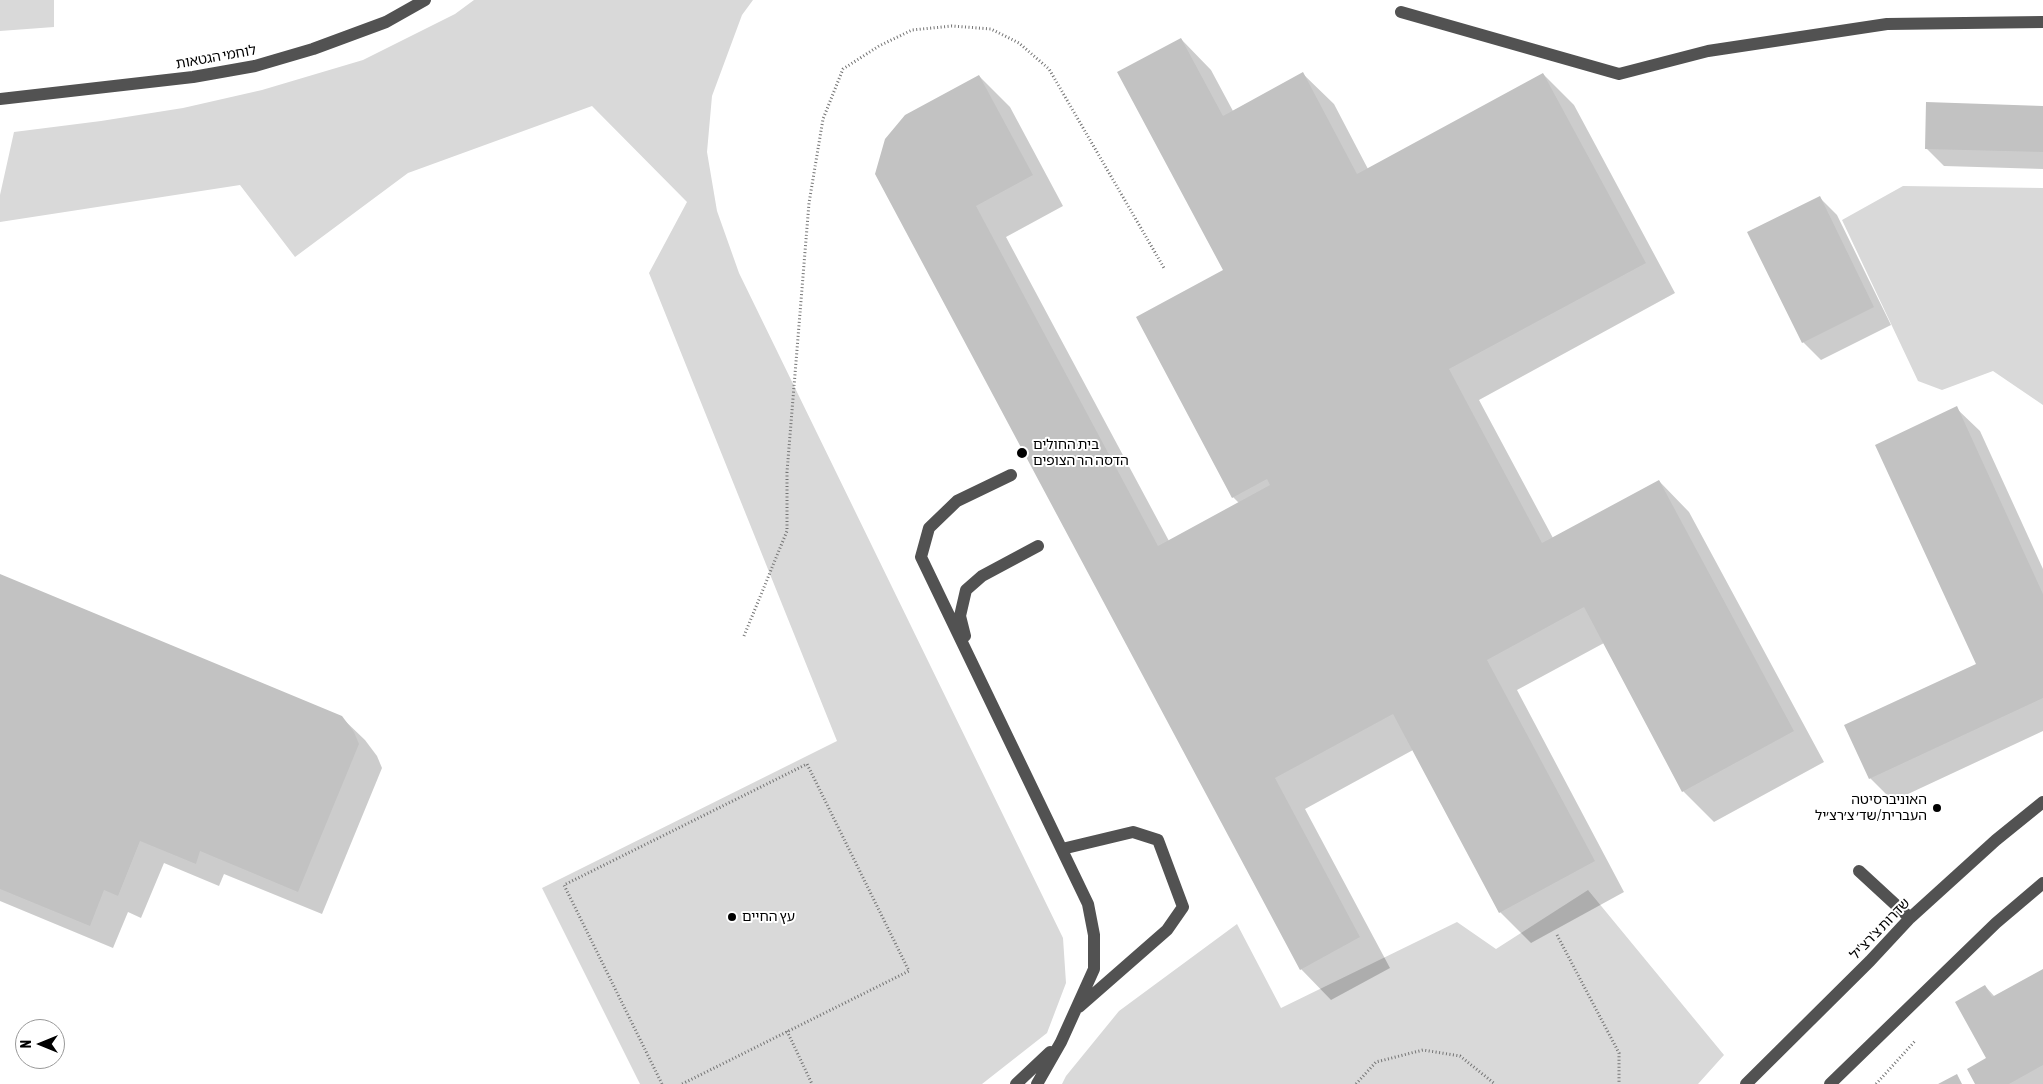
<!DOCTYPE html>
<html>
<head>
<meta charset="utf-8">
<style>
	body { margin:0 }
	#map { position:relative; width:2043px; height:1084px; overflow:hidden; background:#fff; font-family:"Asap Condensed",sans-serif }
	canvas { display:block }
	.north { position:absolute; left:15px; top:1019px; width:50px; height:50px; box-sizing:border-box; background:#fff; border:1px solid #999; border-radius:50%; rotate:270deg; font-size:14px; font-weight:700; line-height:20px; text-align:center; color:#000 }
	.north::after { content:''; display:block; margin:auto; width:18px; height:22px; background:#000; clip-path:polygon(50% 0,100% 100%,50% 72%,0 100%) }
</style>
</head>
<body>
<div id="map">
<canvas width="2043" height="1084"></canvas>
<div class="north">N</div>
</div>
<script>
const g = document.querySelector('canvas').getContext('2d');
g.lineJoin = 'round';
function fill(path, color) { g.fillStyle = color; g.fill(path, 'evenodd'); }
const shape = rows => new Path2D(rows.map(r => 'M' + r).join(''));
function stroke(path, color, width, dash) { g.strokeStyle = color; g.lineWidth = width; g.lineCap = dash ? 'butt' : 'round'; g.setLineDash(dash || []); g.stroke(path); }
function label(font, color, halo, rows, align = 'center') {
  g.font = font + ' "Asap Condensed","Noto Sans Hebrew",sans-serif'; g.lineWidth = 4; g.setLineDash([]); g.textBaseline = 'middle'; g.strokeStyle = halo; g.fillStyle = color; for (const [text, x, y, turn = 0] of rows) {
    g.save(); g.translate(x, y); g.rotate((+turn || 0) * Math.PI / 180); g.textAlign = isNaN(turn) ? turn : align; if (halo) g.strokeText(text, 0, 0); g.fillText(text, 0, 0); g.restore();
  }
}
fill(shape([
	[0,0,54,0,54,27,0,31],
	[474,0,753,0,742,15,712,96,707,152,717,211,739,273,1063,938,1066,983,1047,1033,982,1084,640,1084,542,888,837,741,649,273,687,202,592,106,408,173,295,257,240,185,0,222,0,195,14,132,101,121,183,108,262,90,363,60,455,14],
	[1903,186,2043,188,2043,405,1993,371,1942,390,1918,381,1842,220],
	[1588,890,1724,1055,1698,1084,1062,1084,1066,1076,1119,1011,1237,924,1281,1008,1457,922,1496,949]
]), '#d9d9d9');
fill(shape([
	[1181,39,1211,70,1233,111,1303,74,1334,104,1368,169,1543,74,1574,105,1675,293,1479,400,1553,538,1659,481,1689,512,1824,762,1714,822,1683,791,1604,643,1517,690,1624,892,1531,943,1500,912,1413,750,1305,809,1390,968,1331,1000,1301,969,876,174,979,76,1010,107,1063,206,1006,237,1169,541,1239,503,1233,497,1225,270],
	[2043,107,2043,169,1944,166,1926,148],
	[1819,197,1837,215,1891,325,1821,360,1803,342],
	[1956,408,1980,431,2043,569,2043,731,1893,801,1870,778,1978,664],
	[0,576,341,717,365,740,377,756,382,768,322,914,224,874,219,886,164,863,141,918,128,912,113,948,0,901],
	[2043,970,2043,1084,1977,1084,1988,1059,1985,986,1995,997]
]), '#0003');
fill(shape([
	[1181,38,1223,116,1303,72,1357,174,1543,73,1646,263,1449,369,1542,543,1659,480,1794,731,1682,792,1584,607,1487,660,1595,861,1499,913,1393,714,1275,778,1360,937,1300,970,875,174,885,139,905,115,979,75,1033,175,976,206,1158,546,1270,485,1267,479,1232,498,1136,317,1223,270,1117,72],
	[1926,102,2043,106,2043,152,1925,149],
	[1820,196,1874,307,1802,343,1747,232],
	[1957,406,2043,594,2043,698,1869,779,1844,725,1976,664,1875,445],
	[0,574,342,716,354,732,359,744,298,892,200,851,196,864,140,841,118,896,104,890,90,926,0,889],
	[2043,969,2043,1065,2009,1084,1975,1084,1967,1069,1986,1058,1955,1002,1985,985,1992,997],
	[1957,1074,1962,1084,1938,1084]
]), '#c2c2c2');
stroke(shape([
	[744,636,787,531,787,472,809,203,823,119,843,69,879,46,912,30,952,26,991,29,1019,43,1049,69,1164,268],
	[1557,935,1619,1053,1619,1084],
	[787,1031,812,1084],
	[662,1084,564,885,807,764,909,971,682,1084],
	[1356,1084,1376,1062,1423,1050,1460,1056,1495,1084],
	[1876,1084,1916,1040]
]), '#747474', 3, [1, 2.5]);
stroke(shape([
	[1401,12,1619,74,1708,51,1887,24,2043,22],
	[0,99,193,77,255,66,313,49,386,22,425,0],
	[1011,475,957,501,929,528,921,557,1088,904,1094,935,1094,969,1061,1042,1037,1084],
	[965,636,960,616,966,590,982,576,1038,546],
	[1062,849,1133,832,1158,840,1183,907,1167,930,1079,1007],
	[1859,871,1910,918],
	[1016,1084,1050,1052],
	[1746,1084,1870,961,1910,918,1996,840,2043,802],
	[1830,1084,1996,923,2043,883]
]), '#525252', 12);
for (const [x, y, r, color] of [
	[1022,453,6,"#000"],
	[1937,808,5,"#000"],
	[732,917,5,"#000"]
]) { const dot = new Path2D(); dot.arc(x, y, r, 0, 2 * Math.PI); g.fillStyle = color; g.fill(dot); stroke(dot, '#fff', 2); }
label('14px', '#000', '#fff', [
	["לוחמי הגטאות",216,57,-10],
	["שדרות צ'רצ'יל",1880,929,-46]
]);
label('14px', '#000', '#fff', [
	["בית החולים",1033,445],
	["הדסה הר הצופים",1033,461],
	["האוניברסיטה",1927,800,"right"],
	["העברית/שד׳ צ׳רצ׳יל",1927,816,"right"],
	["עץ החיים",742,917]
], 'left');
</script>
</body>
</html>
